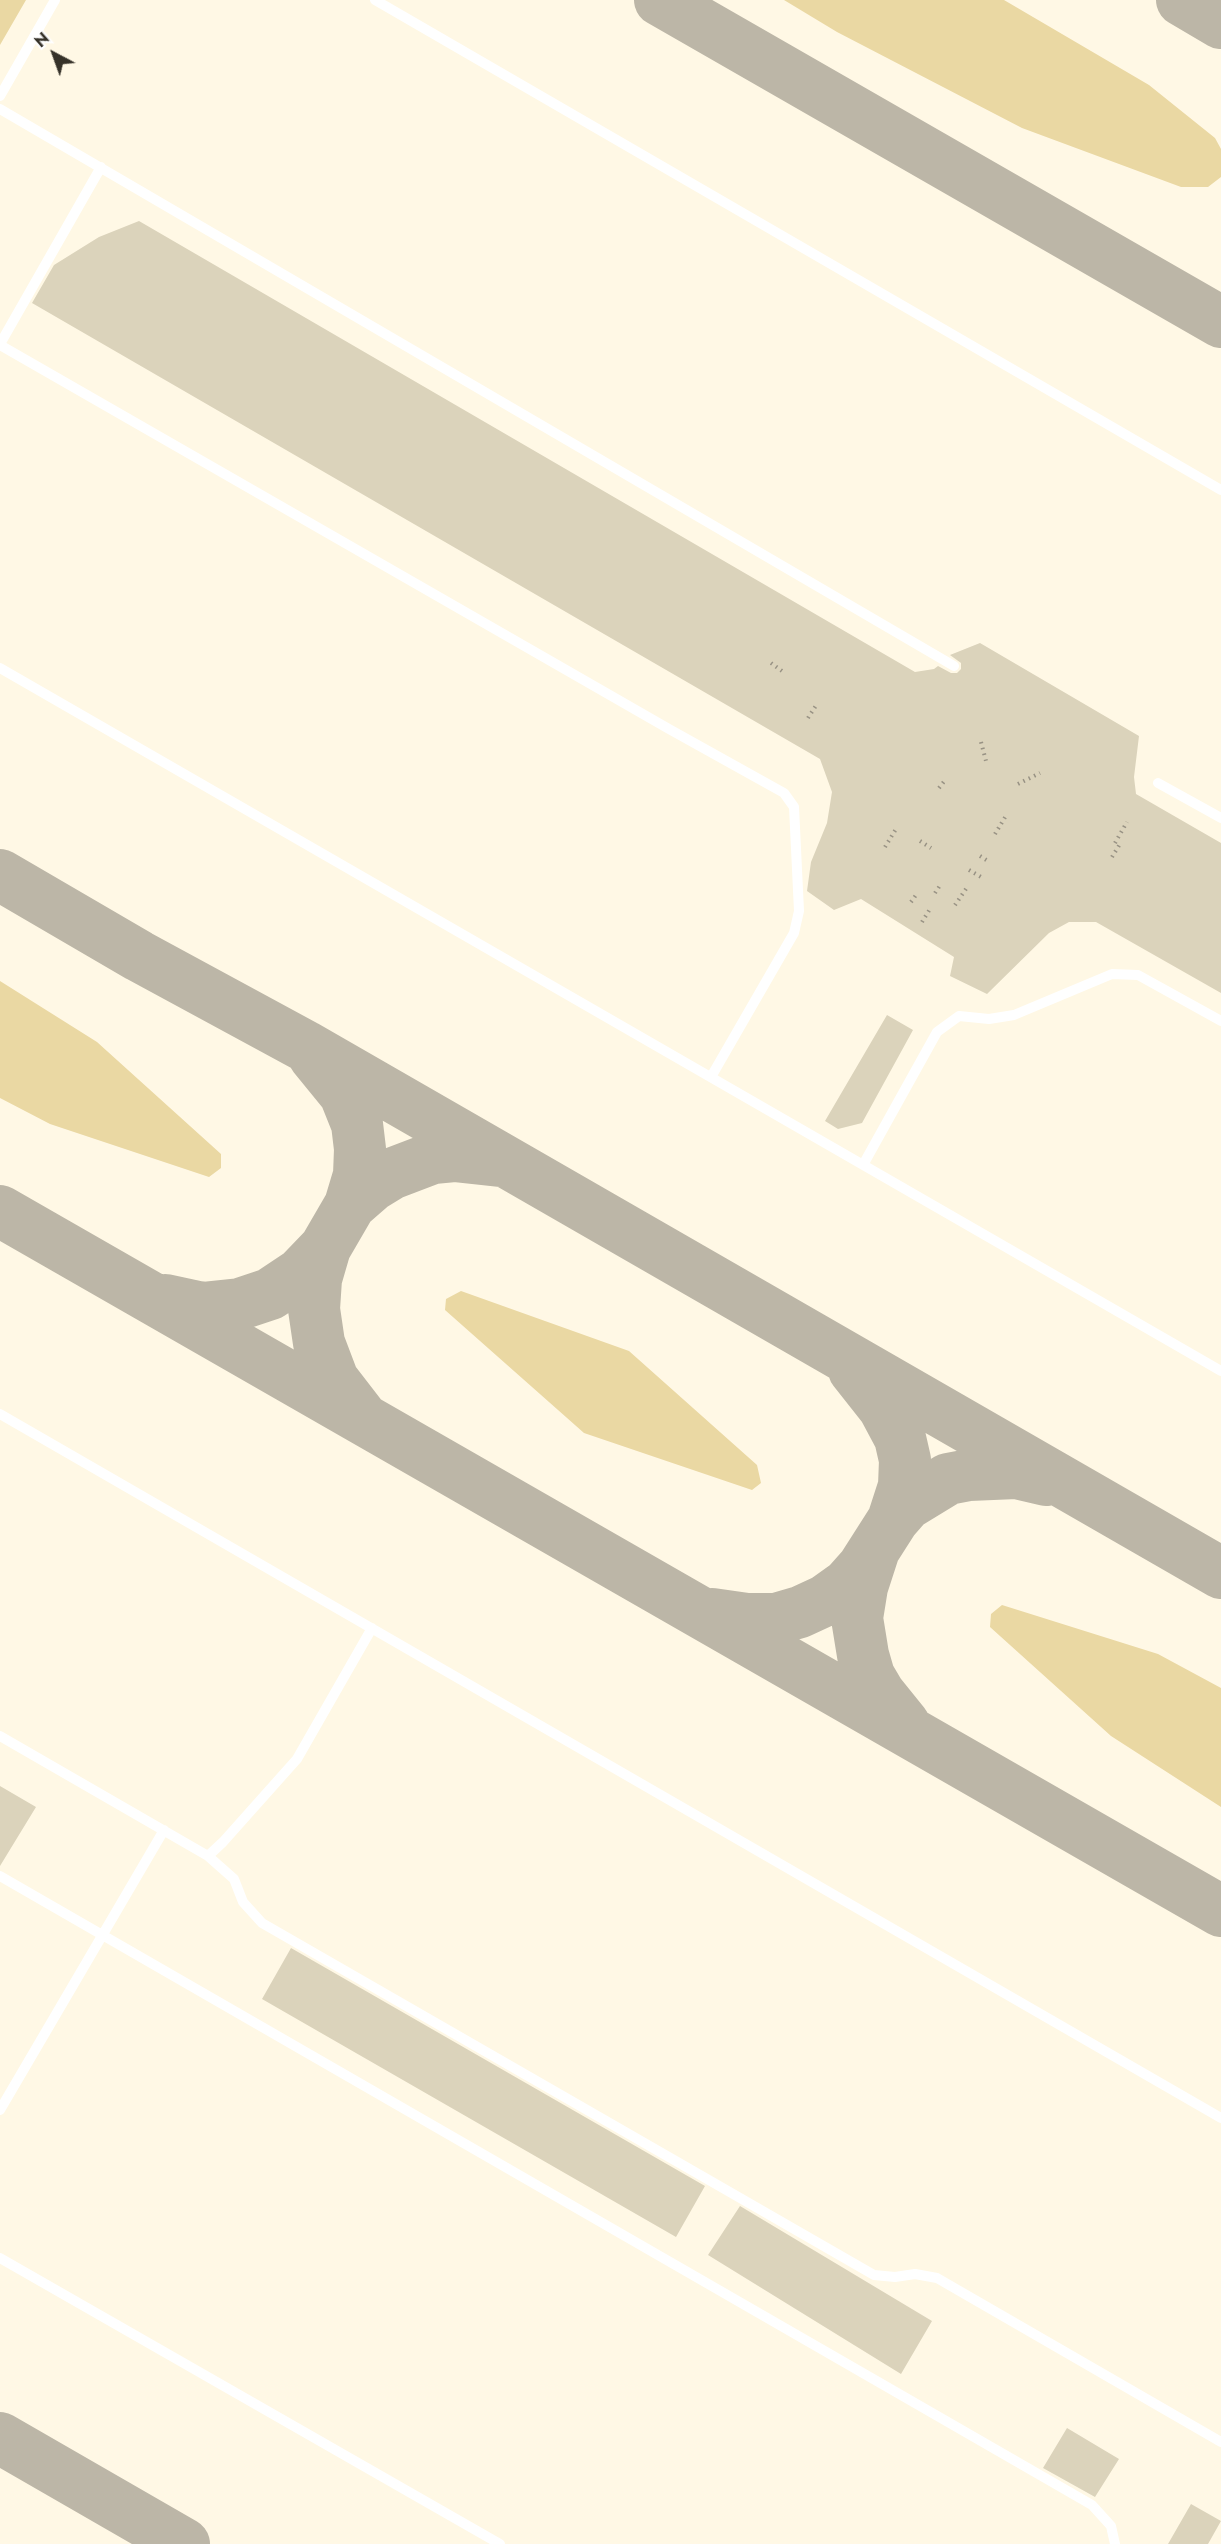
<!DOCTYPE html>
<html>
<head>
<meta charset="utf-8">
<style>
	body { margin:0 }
	#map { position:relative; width:1221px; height:2544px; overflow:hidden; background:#fff8e5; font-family:Jost,sans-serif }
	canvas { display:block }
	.north { position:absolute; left:24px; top:24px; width:60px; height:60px; -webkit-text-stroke:4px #fff; paint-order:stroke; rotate:319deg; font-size:16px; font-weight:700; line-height:24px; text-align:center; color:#363229 }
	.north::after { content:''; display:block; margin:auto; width:21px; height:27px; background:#363229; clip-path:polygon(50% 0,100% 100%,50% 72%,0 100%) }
</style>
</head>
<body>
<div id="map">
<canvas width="1221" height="2544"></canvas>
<div class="north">N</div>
</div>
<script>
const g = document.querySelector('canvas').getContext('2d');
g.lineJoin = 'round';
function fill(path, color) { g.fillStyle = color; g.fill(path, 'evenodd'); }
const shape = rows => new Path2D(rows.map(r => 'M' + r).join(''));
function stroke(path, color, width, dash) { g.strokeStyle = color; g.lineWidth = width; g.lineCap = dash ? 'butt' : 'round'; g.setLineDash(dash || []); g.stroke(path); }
fill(shape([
	[0,0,26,0,0,45],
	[784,0,1004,0,1149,85,1215,138,1221,149,1221,177,1208,187,1181,187,1022,128,837,32],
	[0,981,97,1042,221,1154,221,1168,209,1177,50,1124,0,1098],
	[461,1291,629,1351,757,1465,761,1483,752,1490,584,1433,445,1310,446,1299],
	[1002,1605,1158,1654,1221,1688,1221,1807,1111,1736,990,1627,991,1614]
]), '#ead8a3');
stroke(shape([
	[660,0,1221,322],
	[1182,0,1221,23],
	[0,875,139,956,305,1046,1221,1573],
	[350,1205,373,1185,391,1174,433,1158,454,1156,500,1161],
	[0,1211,1221,1911],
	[325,1248,316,1279,314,1309,319,1343,333,1380,360,1415],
	[165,1300,202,1308,240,1304,270,1294,300,1274,325,1248,350,1205,359,1175,360,1149,357,1124,345,1094,314,1056],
	[854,1370,884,1408,900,1438,905,1460,904,1486,893,1520],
	[873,1553,862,1587,857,1618,863,1655,869,1676,879,1693,904,1724],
	[712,1614,747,1619,776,1619,800,1612,826,1600,847,1585,863,1567,893,1520,907,1504,948,1479,969,1475,1016,1473,1046,1480],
	[0,2438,184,2544]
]), '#bcb6a7', 52);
fill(shape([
	[139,221,915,672,934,669,938,666,951,673,957,673,961,669,961,663,950,655,980,643,1139,736,1134,777,1136,794,1221,843,1221,993,1096,922,1069,922,1049,933,987,994,950,976,954,957,861,899,834,910,807,891,811,862,827,823,832,792,820,759,32,303,54,265,99,237],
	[887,1015,913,1030,862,1123,838,1129,825,1121],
	[0,1786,36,1807,0,1866],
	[291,1948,705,2186,676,2237,262,1999],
	[740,2206,932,2321,901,2374,708,2255],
	[1067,2428,1119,2459,1095,2497,1043,2468],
	[1191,2504,1221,2521,1208,2544,1168,2544]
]), '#dbd3bb');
stroke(shape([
	[771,663,782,671],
	[808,718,817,704],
	[981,742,986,761],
	[1018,784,1040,773],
	[939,788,946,779],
	[995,834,1007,814],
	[920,841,931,848],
	[1115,843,1127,822],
	[885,847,896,829],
	[980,856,988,861],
	[1112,857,1120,844],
	[969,870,981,877],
	[935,893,941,884],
	[911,902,916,895],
	[955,905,968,886],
	[922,922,930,909]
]), '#989284', 4, [1.5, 4.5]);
stroke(shape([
	[375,0,1221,490],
	[0,96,55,0],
	[0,109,954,666],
	[0,344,101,167],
	[0,345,669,729,784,793,794,807,799,911,794,933,711,1077],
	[0,668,1221,1371],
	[1158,783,1221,818],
	[863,1165,937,1032,959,1016,989,1019,1014,1015,1112,974,1138,975,1221,1021],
	[0,1414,1221,2118],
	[0,1736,208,1856,234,1879,243,1902,262,1923,874,2275,895,2277,915,2274,937,2278,1221,2442],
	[208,1856,223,1842,297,1759,372,1628],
	[0,1876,1092,2505,1111,2526,1115,2544],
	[0,2110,164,1830],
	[0,2258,500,2544]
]), '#fff', 10);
</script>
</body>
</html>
